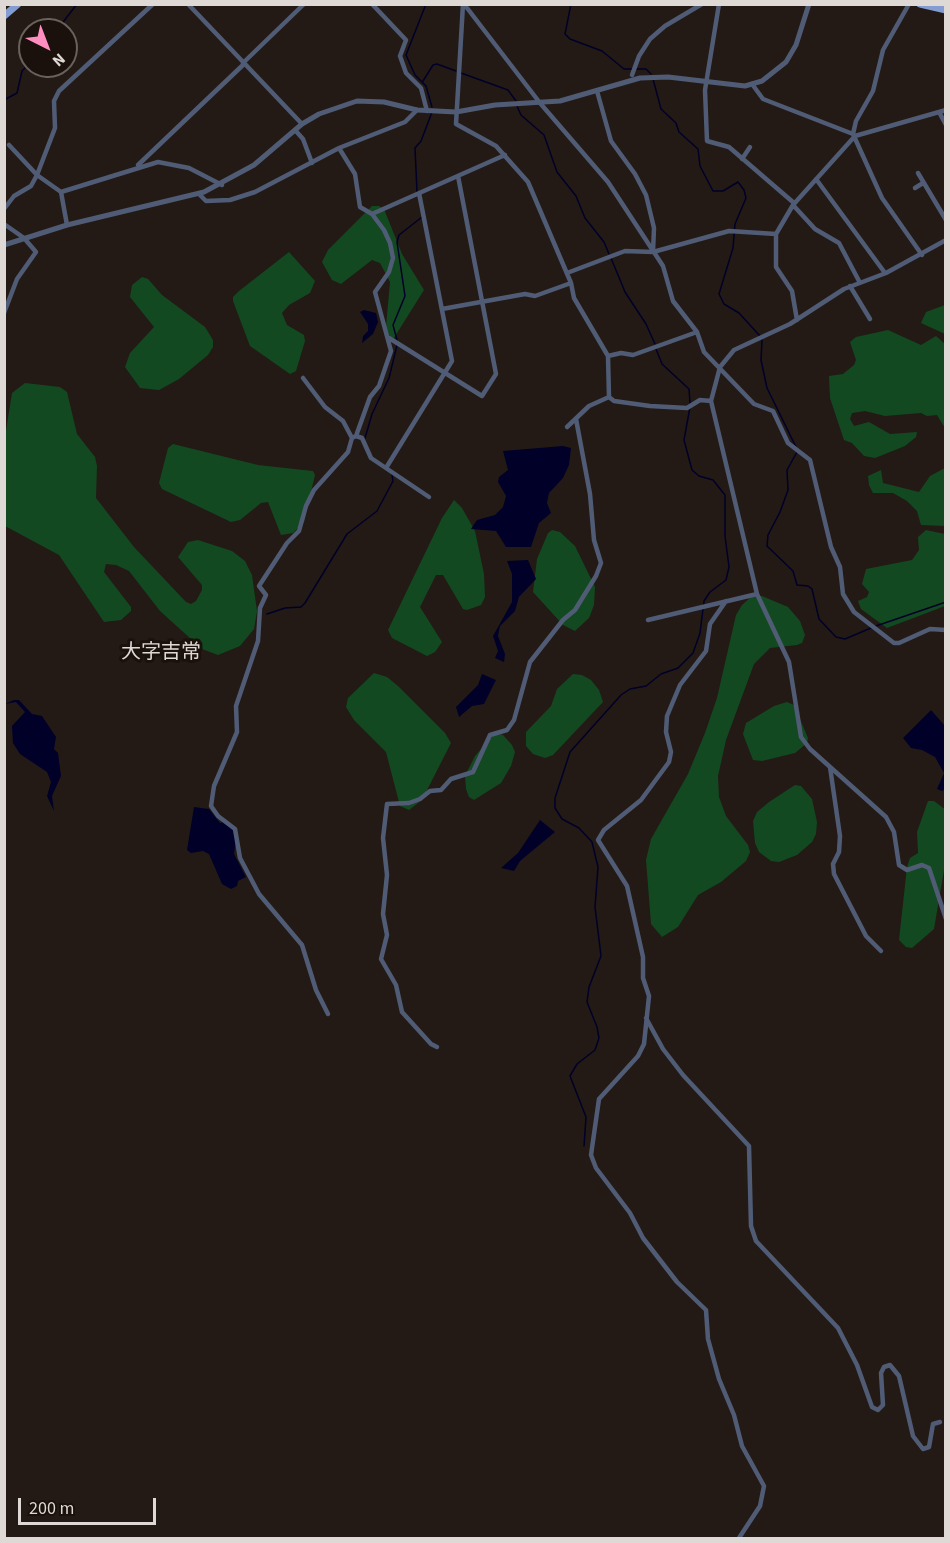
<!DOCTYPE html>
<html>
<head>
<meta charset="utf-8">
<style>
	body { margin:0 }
	#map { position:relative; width:950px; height:1543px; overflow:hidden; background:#231a15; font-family:"Source Sans 3",sans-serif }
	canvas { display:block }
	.frame { position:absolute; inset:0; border:6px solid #dfd9d5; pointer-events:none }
	.north { position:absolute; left:18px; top:18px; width:60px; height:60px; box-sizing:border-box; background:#1a110c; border:2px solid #69615c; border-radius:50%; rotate:138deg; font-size:16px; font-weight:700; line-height:24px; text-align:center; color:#dfd9d5 }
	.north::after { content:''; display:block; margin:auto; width:21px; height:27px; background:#fd8ebf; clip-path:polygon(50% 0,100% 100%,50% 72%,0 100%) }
	.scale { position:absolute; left:18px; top:1498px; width:138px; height:27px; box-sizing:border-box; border:3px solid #dfd9d5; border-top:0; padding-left:8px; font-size:18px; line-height:21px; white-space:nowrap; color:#dfd9d5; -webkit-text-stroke:4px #1a110c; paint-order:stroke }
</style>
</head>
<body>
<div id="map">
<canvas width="950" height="1543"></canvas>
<div class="frame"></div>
<div class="north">N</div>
<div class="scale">200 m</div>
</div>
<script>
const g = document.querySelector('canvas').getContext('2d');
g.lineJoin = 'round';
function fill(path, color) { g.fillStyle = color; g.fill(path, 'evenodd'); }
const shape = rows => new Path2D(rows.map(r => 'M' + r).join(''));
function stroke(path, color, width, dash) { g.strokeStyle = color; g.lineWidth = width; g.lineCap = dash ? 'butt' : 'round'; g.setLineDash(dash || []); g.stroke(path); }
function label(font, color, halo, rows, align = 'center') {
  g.font = font + ' "Source Sans 3","Noto Sans JP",sans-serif'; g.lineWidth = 6; g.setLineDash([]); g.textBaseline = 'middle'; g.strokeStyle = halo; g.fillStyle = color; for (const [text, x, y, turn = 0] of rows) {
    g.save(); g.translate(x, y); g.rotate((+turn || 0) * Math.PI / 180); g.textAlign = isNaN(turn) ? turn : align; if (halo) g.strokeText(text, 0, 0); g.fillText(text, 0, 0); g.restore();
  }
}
fill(shape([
	[372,206,379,206,384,209,402,254,424,290,392,341,385,338,390,282,380,263,372,260,341,284,332,280,322,262,328,250],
	[289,252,315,281,310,293,289,305,282,313,287,325,304,335,305,341,296,371,290,374,250,346,233,301,233,297,239,291],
	[142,277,148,279,162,295,205,327,213,340,213,347,208,355,179,379,159,390,140,388,125,367,130,353,154,327,130,297,132,285],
	[945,305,945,334,921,323,926,312],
	[888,330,921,345,936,336,945,344,945,428,937,415,927,416,921,413,885,416,865,411,852,413,850,419,854,426,869,422,890,434,917,432,916,437,905,446,875,458,864,456,852,443,844,440,830,398,829,376,843,374,854,365,856,360,850,342,856,337],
	[25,383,60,387,67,392,77,434,95,457,97,466,96,498,134,547,186,602,191,604,196,601,202,590,202,585,178,557,188,542,198,540,232,551,245,561,252,575,257,611,254,629,240,646,218,655,202,649,160,611,129,571,116,565,106,564,104,572,131,607,131,611,121,620,104,622,59,555,5,526,5,437,12,393],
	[173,444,258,465,313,471,315,475,304,522,293,533,281,535,268,502,261,503,240,520,231,522,162,489,159,483,168,448],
	[945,468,945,526,921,525,917,511,907,501,893,493,873,493,869,485,868,476,881,470,883,483,919,492,930,476],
	[454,500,462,508,475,531,484,574,485,597,481,605,467,610,463,609,443,575,436,575,420,607,442,642,435,652,427,656,392,638,388,630,442,518],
	[552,530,560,532,575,546,595,587,594,605,589,618,575,631,563,625,533,592,537,559,548,533],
	[926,530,945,534,945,606,887,628,861,609,858,601,867,597,869,592,862,584,866,569,912,560,919,550,918,537],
	[752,596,762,596,788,607,800,621,805,635,802,643,797,645,770,648,754,664,726,740,718,776,719,797,726,816,748,845,750,852,746,861,721,882,698,895,678,927,662,937,651,924,646,860,651,839,688,774,705,733,717,698,736,615,742,605],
	[374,673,387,677,398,686,445,733,451,743,422,800,409,810,400,806,386,752,354,720,346,707,348,698],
	[573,674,582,675,591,680,599,690,603,702,553,755,545,758,533,754,526,746,526,732,551,706,557,689],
	[787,702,794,705,808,738,807,743,795,753,762,761,753,760,743,734,746,723,774,706],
	[495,733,503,735,512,745,515,752,511,766,501,783,474,800,469,797,466,789,465,776,475,756],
	[795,785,801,786,812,799,817,822,816,834,812,842,797,855,779,862,771,861,759,852,755,843,753,821,757,812,769,802],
	[928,801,934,801,946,810,945,864,934,929,912,948,906,947,899,940,907,867,910,858,918,853,917,832]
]), '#134920');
fill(shape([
	[364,310,376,313,378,322,373,334,362,343,363,336,368,331,368,324,360,312],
	[563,446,571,448,569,465,563,478,549,493,547,503,551,513,539,523,531,547,506,547,496,531,471,529,477,520,495,515,503,507,506,496,498,482,499,477,508,470,503,451],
	[528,560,536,579,519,597,515,611,500,626,498,636,505,654,504,662,495,658,498,651,493,636,512,602,512,574,507,561],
	[482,674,496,680,484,704,472,706,459,717,456,707,478,685],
	[14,700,19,700,32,714,42,716,56,737,54,749,58,753,61,776,52,796,54,811,47,796,51,782,47,772,20,754,13,743,12,726,25,712,16,702,5,704],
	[931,710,945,726,945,789,942,791,937,789,944,773,935,757,922,750,911,748,903,738],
	[194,807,209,809,220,823,224,822,232,827,236,839,234,854,246,877,238,881,237,886,231,889,222,884,209,854,203,851,191,853,187,850],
	[540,820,555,832,520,861,514,871,501,868,518,853]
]), '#000029');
stroke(shape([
	[426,4,406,55,415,75,426,86,432,107],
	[571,4,565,34,570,39,602,51,624,69,646,69,651,74],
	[57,30,77,4],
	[461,73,508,90,516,101],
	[653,79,661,109,676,123,679,132,698,149,700,166,713,191,723,191,738,182,744,190,746,198,735,224,733,248,719,294,724,304,739,313,760,336],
	[423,81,433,65,437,64,456,71],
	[4,100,17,93,22,71,30,63],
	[517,106,521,115,544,135,557,172,576,196,585,218,604,242,609,254],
	[417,192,415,148,421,141,432,112],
	[611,258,625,292,646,324,655,344],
	[397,340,393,325,405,296,397,242,399,235,422,217],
	[762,340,761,360,767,388,796,447],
	[656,349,662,364,689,389,690,403],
	[365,438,372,414,389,378,397,345],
	[797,452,787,470,788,490,780,512,768,535,767,546,793,571,797,585,808,586,812,589,819,619,836,637,845,639,871,628],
	[267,614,285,608,301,607,305,603,347,534,377,511,393,481,392,475],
	[876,626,946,602],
	[584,1146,586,1117,570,1076,577,1064,595,1050,599,1038,597,1027,587,1002,589,987,601,956,595,907,598,867,592,842,579,828,562,819,555,808,555,798,570,752,621,695,630,689,646,686,661,674,678,668,693,653,700,633,704,601,710,592,726,580,729,567,725,536,725,495,713,480,699,476,692,470,684,440,690,407]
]), '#000029', 1.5);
stroke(shape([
	[188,4,302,124],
	[372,4,406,40,400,56,406,73,421,88,427,111],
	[463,4,456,124,496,146,528,182,571,283,574,298,608,356,609,397],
	[464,4,540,103,608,182,663,266,673,301,697,332,704,352,754,404,773,411,788,443,810,460,831,547,840,567,843,594,854,612,894,643,899,643,930,629,946,630],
	[719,4,705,90,707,141,729,147,794,203],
	[243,63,304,4],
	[632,75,639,56,650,39,665,26,702,4],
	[752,84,763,99,853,134,882,198,922,255],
	[597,91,611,141,635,174,646,195,654,228,653,252],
	[939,112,946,125],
	[295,130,303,139,312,163],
	[853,134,856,121,873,91,883,50,909,4],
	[9,145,37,175,61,192,158,162,189,168,222,185],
	[339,148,355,174,360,207,372,214,384,230,390,243,393,258,389,272,375,292,391,351,379,386,370,397,356,436,352,438],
	[742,159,750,147],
	[138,165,244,64],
	[918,173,946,220],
	[816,179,885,273],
	[915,188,923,183],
	[61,192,67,225],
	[199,194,206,201,230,200,255,192,339,148,405,122,417,110],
	[793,205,815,229,839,243,859,281],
	[4,209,14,196,31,186,37,175,55,128,54,101,59,91,153,4],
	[372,214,505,155],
	[4,224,24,238,36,252,17,279,4,313],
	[946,240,886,273,844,289,790,324,734,350,720,367,711,401,757,594,789,662,801,737,810,749,886,817,894,832,899,865,907,870,922,865,929,868,946,919],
	[567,273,625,251,653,252,729,231,776,234],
	[850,286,870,319],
	[442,309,525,294,535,296,571,283],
	[797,320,792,291,776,267,776,234,793,205,855,136,946,110],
	[389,338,482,396,496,374,458,176],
	[608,356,621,353,633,355,697,332],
	[303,378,325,407,343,421,352,438,348,452,314,490,306,506,299,531,287,543,259,586,266,595,260,608,258,641,236,706,237,732,214,786,211,806,218,816,235,829,240,858,259,894,302,945,316,990,328,1014],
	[567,427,589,406,609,397,614,401,650,406,687,408,700,400,711,401],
	[356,436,362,438,371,458,429,497],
	[386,468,452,361,419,193],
	[726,601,710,624,706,651,680,685,667,716,666,732,671,752,669,762,641,800,604,830,598,840,627,886,643,957,643,978,649,996,644,1044,638,1056,599,1099,591,1155,596,1168,630,1213,643,1238,677,1282,706,1310,708,1339,719,1379,734,1415,742,1446,764,1486,760,1506,739,1538],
	[648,620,757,594],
	[830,767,840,836,839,852,833,864,834,874,866,936,881,951],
	[646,1018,663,1049,683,1075,749,1146,751,1226,756,1241,838,1328,857,1365,872,1407,878,1410,883,1405,881,1373,884,1367,890,1365,899,1376,913,1436,923,1449,929,1447,933,1424,940,1422],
	[437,1047,431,1044,402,1012,396,985,381,959,387,935,383,914,387,875,383,838,387,804,409,803,420,799,430,791,441,790,451,779,473,772,490,735,507,730,514,720,530,662,563,620,575,610,596,576,601,563,594,540,590,494,576,419]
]), '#505c76', 4.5);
stroke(shape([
	[4,245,67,225,204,192,254,165,302,124,319,114,357,101,384,102,417,110,456,112,495,105,560,101,640,78,668,77,745,86,762,81,786,62,796,45,809,4]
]), '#505c76', 5);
stroke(shape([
	[920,4,946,10],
	[4,16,18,4]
]), '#839dd3', 7);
label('20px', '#dfd9d5', '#1a110c', [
	["大字吉常",161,654]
]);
</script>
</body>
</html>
